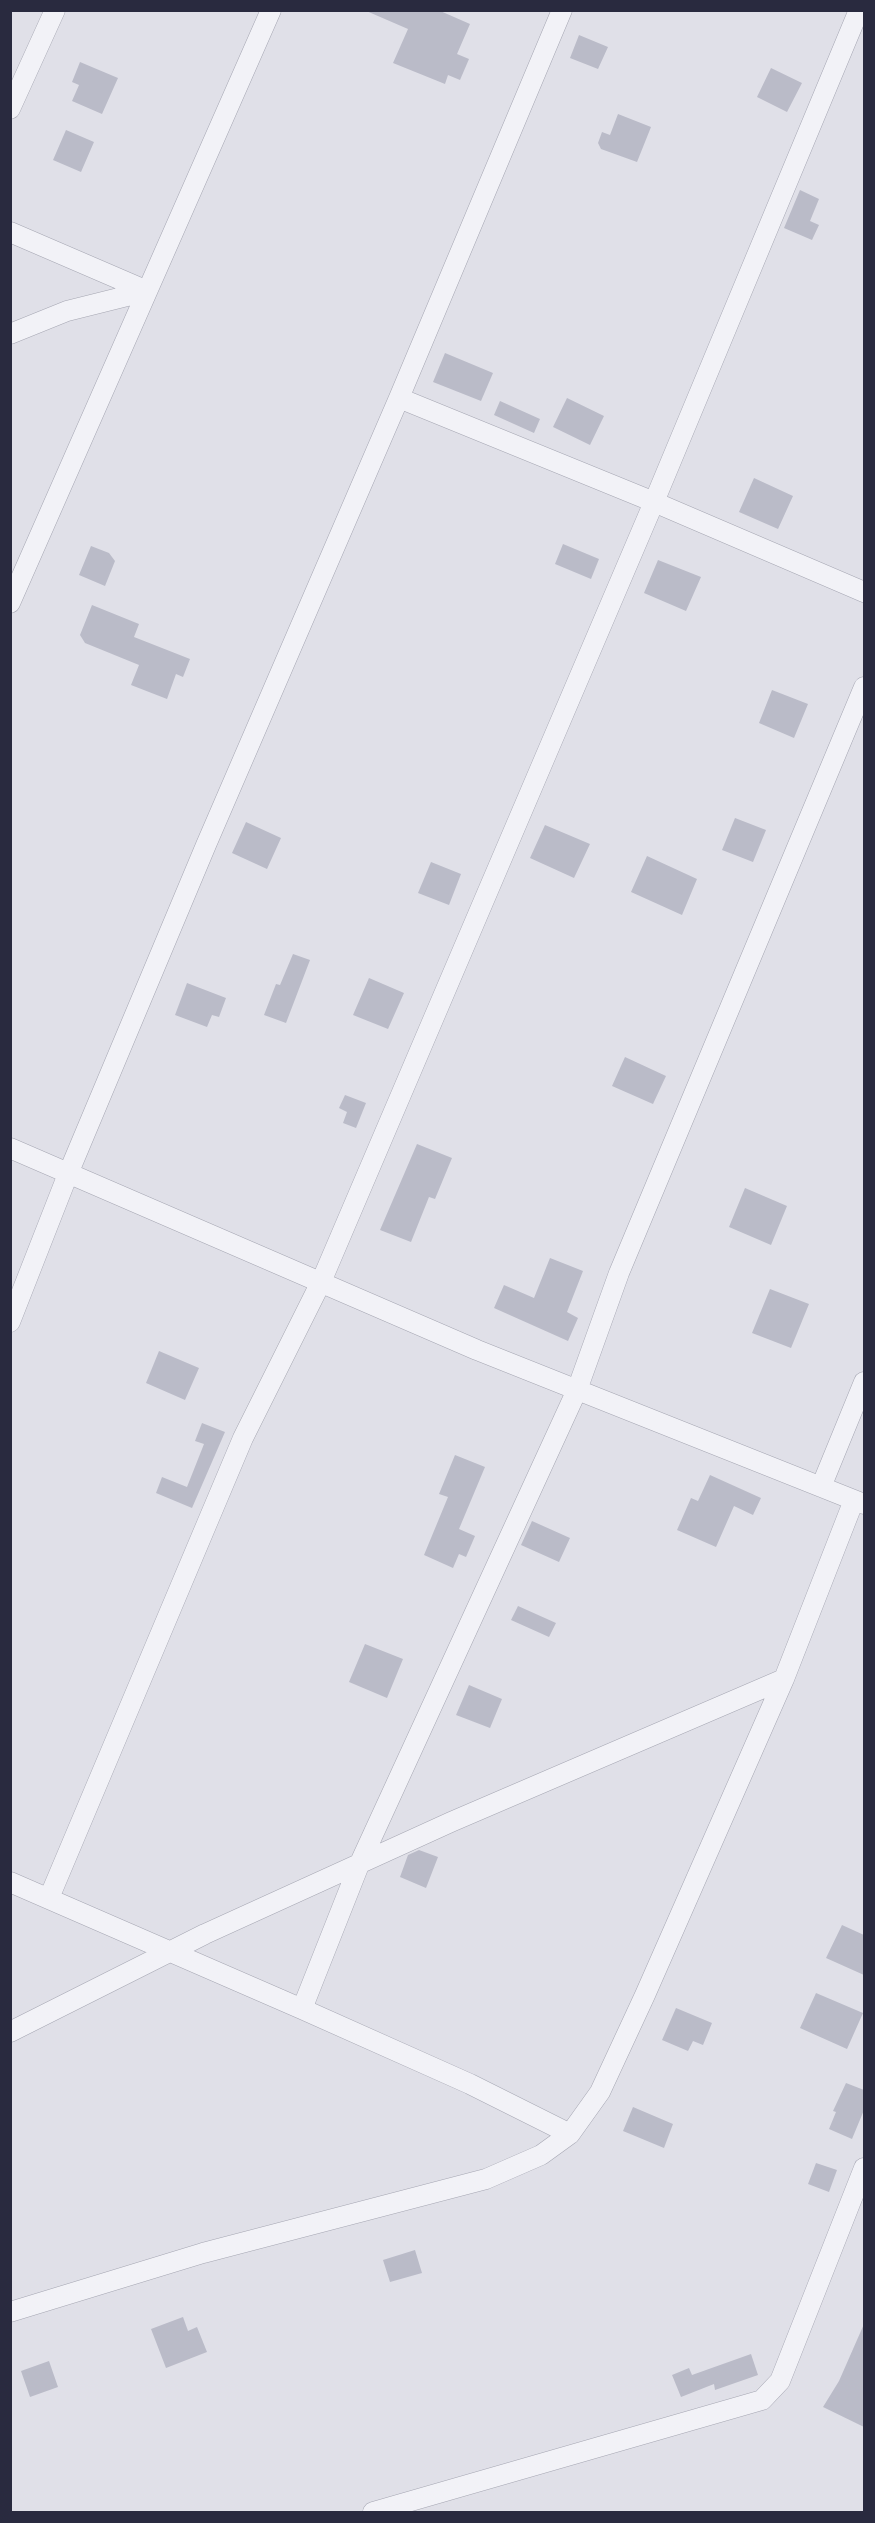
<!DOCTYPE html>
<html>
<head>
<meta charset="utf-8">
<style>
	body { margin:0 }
	#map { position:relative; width:875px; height:2523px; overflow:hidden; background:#e0e0e8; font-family:"Sofia Sans Condensed",sans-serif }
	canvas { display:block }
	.frame { position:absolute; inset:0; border:12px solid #292a3f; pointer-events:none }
</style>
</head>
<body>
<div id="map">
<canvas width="875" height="2523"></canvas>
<div class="frame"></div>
</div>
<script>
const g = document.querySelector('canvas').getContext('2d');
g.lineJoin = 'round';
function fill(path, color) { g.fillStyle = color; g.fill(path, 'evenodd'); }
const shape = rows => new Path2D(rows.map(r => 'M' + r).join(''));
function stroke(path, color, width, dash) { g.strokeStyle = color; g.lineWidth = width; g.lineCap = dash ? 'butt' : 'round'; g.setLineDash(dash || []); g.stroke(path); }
fill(shape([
	[364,10,438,10,470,24,457,54,469,59,460,80,448,75,445,84,393,63,408,29],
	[579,35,608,47,598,69,570,58],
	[80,62,118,78,102,114,72,101,79,85,72,82],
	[771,68,802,83,787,112,757,97],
	[618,114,651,127,637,162,601,149,598,143,602,132,610,135],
	[66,130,94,142,81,172,53,160],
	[800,190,819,199,810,221,819,225,812,240,784,228],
	[445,353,493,373,481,401,433,382],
	[567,398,604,416,590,445,553,427],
	[500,401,540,419,534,433,494,415],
	[754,478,793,496,778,529,739,512],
	[563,544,599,559,591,579,555,564],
	[91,546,109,553,115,561,105,586,79,575],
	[658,560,701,577,686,611,644,593],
	[92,605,139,624,134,637,190,659,183,677,176,674,167,699,131,685,139,665,85,643,80,635],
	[772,690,808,704,794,738,759,723],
	[735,818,766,830,753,862,722,850],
	[246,822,281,838,267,869,232,853],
	[545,825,590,844,574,878,530,858],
	[647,856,697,879,682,915,631,892],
	[431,862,461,874,449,905,418,893],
	[293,954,310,960,286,1023,264,1015,276,984,280,985],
	[369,978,404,993,388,1029,353,1015],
	[187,983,226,998,219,1017,212,1015,207,1027,175,1015],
	[625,1057,666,1076,653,1104,612,1086],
	[345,1095,366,1103,356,1128,343,1123,347,1112,339,1108],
	[417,1144,452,1158,435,1199,429,1197,411,1242,380,1230],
	[745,1188,787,1206,771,1245,729,1227],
	[550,1258,583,1271,567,1312,578,1318,568,1341,494,1308,504,1285,534,1298],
	[770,1289,809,1304,791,1348,752,1333],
	[159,1351,199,1368,185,1400,146,1383],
	[202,1423,225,1432,192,1508,156,1493,162,1477,187,1487,204,1444,195,1441],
	[455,1455,485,1467,459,1529,475,1536,466,1557,459,1554,453,1568,424,1555,448,1497,439,1494],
	[710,1475,761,1498,753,1515,734,1506,716,1547,677,1530,691,1498,698,1501],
	[532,1521,570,1538,559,1562,521,1545],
	[518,1606,556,1623,549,1637,511,1620],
	[365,1644,403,1659,387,1698,349,1682],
	[469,1685,502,1699,490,1728,456,1715],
	[419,1850,438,1857,426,1888,400,1877,408,1855],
	[842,1925,864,1935,864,1975,826,1958],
	[816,1993,863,2013,847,2049,800,2028],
	[676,2008,712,2023,703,2045,693,2041,688,2051,662,2040],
	[846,2083,864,2090,864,2110,852,2139,829,2129,836,2112,833,2111],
	[633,2107,673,2124,664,2148,623,2131],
	[816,2163,837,2170,829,2192,808,2184],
	[415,2250,422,2273,390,2282,383,2260],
	[183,2317,188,2331,197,2327,207,2352,166,2368,151,2329],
	[864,2324,864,2427,823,2407,839,2381],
	[751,2354,758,2375,715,2390,714,2384,681,2397,672,2375,689,2368,692,2375],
	[49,2361,58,2387,30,2397,21,2371]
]), '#babbc8');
const minor = shape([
	[10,109,55,10],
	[10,232,147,291],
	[10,334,67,311,147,291],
	[399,398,654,502,864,592],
	[10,603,271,10],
	[10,1148,477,1350,864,1504],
	[10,1322,68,1174,206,845,399,398,562,10],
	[821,1487,864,1382],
	[10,1882,302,2009,470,2084,570,2134],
	[49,1898,243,1438,321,1282,654,502,859,10],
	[302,2009,359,1865,577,1390,619,1273,864,687],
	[10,2032,205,1934,451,1822,784,1679],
	[10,2312,203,2253,486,2179,541,2155,570,2134,600,2092,645,1995,784,1679,854,1500],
	[373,2512,762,2400,780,2381,864,2168]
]);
stroke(minor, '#a5a6b2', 21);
stroke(minor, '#f2f2f7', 20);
</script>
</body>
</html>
